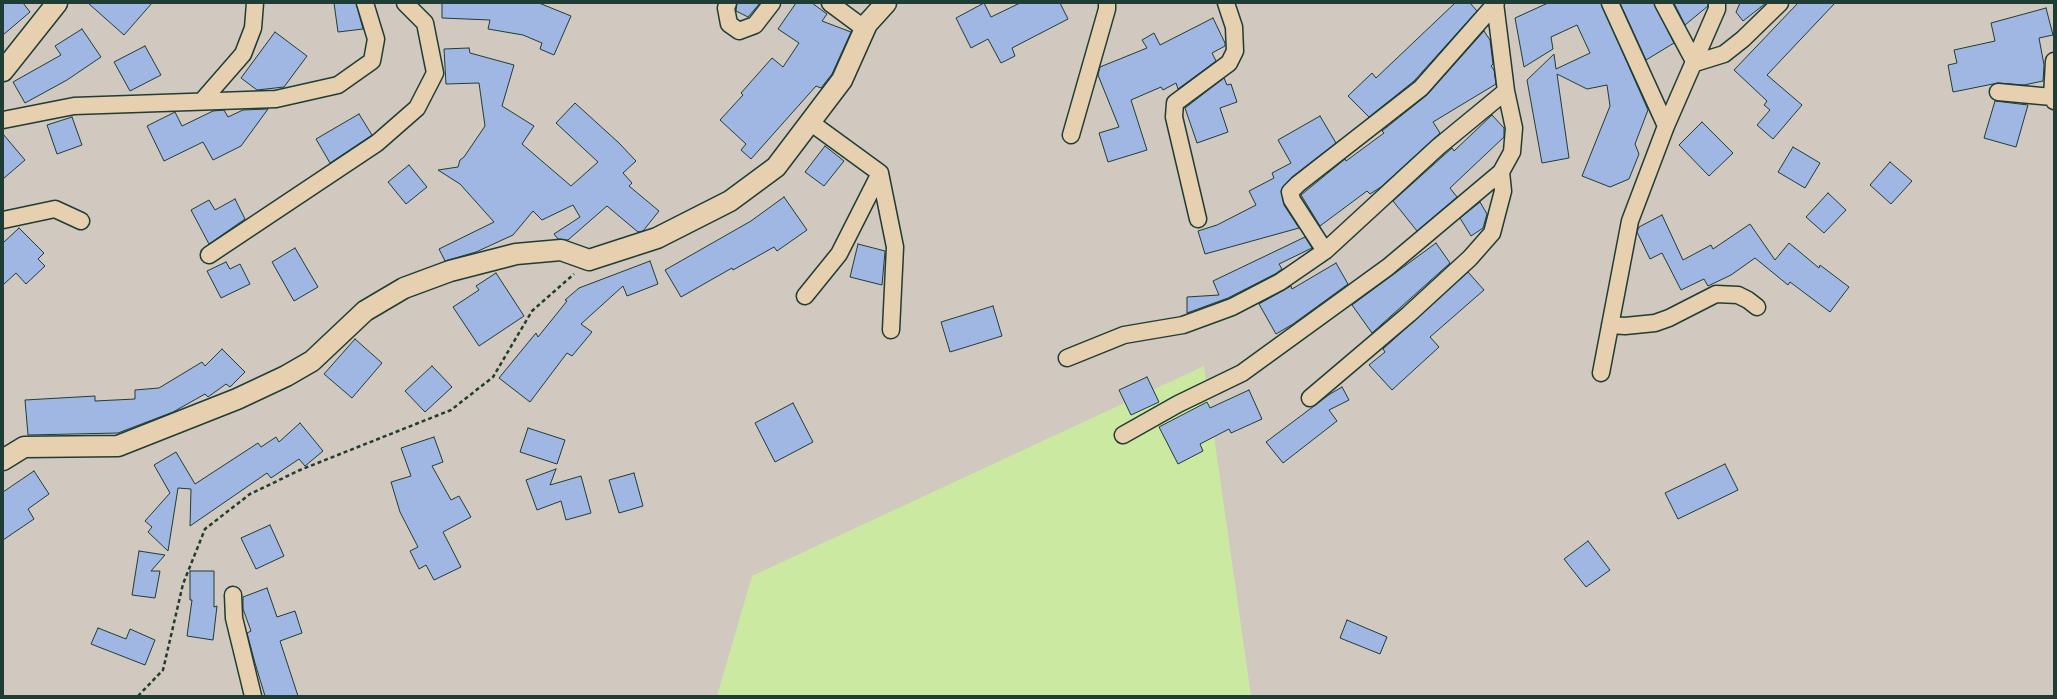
<!DOCTYPE html>
<html>
<head>
<meta charset="utf-8">
<style>
	body { margin:0 }
	#map { position:relative; width:2057px; height:699px; overflow:hidden; background:#d1c8bf; font-family:"Comic Neue",sans-serif }
	canvas { display:block }
	.frame { position:absolute; inset:0; border:4px solid #1f3d34; pointer-events:none }
</style>
</head>
<body>
<div id="map">
<canvas width="2057" height="699"></canvas>
<div class="frame"></div>
</div>
<script>
const g = document.querySelector('canvas').getContext('2d');
g.lineJoin = 'round';
function fill(path, color) { g.fillStyle = color; g.fill(path, 'evenodd'); }
const shape = rows => new Path2D(rows.map(r => 'M' + r).join(''));
function stroke(path, color, width, dash) { g.strokeStyle = color; g.lineWidth = width; g.lineCap = dash ? 'butt' : 'round'; g.setLineDash(dash || []); g.stroke(path); }
fill(shape([
	[1204,366,1251,696,717,696,752,576]
]), '#cbe9a1');
const building = shape([
	[3,3,23,3,30,12,3,35,3,3],
	[88,3,152,3,124,35,88,3],
	[334,3,356,3,363,29,338,32,334,3],
	[442,3,539,3,571,16,554,55,540,49,542,43,523,35,488,29,490,20,442,18,442,3],
	[737,3,760,3,748,17,736,11,737,3],
	[796,3,812,3,827,14,822,21,851,32,832,74,821,88,816,86,751,159,741,150,746,144,720,120,743,95,741,93,772,58,783,67,799,43,778,29,796,3],
	[984,3,991,17,1020,3,1060,3,1068,19,1012,48,1015,56,1001,63,988,39,971,48,956,18,984,3],
	[1455,3,1470,3,1477,11,1414,81,1369,117,1348,96,1372,73,1376,78,1455,3],
	[1548,3,1601,3,1648,110,1635,144,1639,154,1629,179,1610,187,1582,176,1610,106,1607,85,1587,89,1557,74,1569,158,1542,163,1527,80,1554,54,1556,69,1590,53,1577,25,1551,37,1553,49,1524,67,1515,18,1548,3],
	[1620,3,1654,3,1674,43,1646,60,1620,3],
	[1674,3,1708,3,1708,6,1685,25,1674,3],
	[1740,3,1766,3,1743,21,1736,12,1740,3],
	[1798,3,1835,3,1767,75,1802,105,1773,139,1757,125,1770,110,1764,105,1767,101,1734,70,1798,3],
	[2046,8,2053,35,2039,38,2044,65,2043,81,2024,85,1998,83,1953,92,1948,65,1957,63,1954,50,1995,41,1991,23,2046,8],
	[1213,18,1225,43,1225,46,1212,53,1216,61,1178,89,1176,83,1163,90,1161,87,1131,100,1147,150,1108,162,1099,133,1119,127,1098,75,1100,67,1147,48,1142,40,1154,33,1160,45,1213,18],
	[82,29,101,57,67,80,25,103,13,82,61,55,55,46,82,29],
	[1484,31,1490,40,1493,64,1491,66,1494,70,1496,84,1433,122,1440,133,1381,187,1370,194,1367,191,1320,226,1301,195,1345,159,1346,161,1384,133,1382,131,1427,95,1484,31],
	[275,32,307,56,284,87,257,90,241,78,275,32],
	[145,46,161,75,130,91,114,62,145,46],
	[469,48,470,53,514,65,502,106,534,126,522,144,571,186,598,162,556,123,575,103,619,143,636,161,623,173,632,183,629,186,659,211,643,231,638,232,607,206,568,240,558,239,554,234,580,217,573,205,542,220,533,211,513,235,476,252,445,261,439,249,494,222,460,184,438,170,458,167,460,160,464,157,485,126,479,83,446,84,444,49,469,48],
	[1224,78,1227,85,1231,84,1237,102,1220,108,1228,132,1197,143,1185,108,1224,78],
	[1995,101,2028,105,2016,147,1984,138,1995,101],
	[268,109,241,146,213,160,203,142,164,161,147,126,175,112,182,126,213,111,224,110,228,117,243,110,268,109],
	[359,114,372,135,330,163,316,139,359,114],
	[1492,115,1504,128,1504,137,1450,188,1457,197,1417,231,1393,201,1452,148,1454,151,1492,115],
	[1320,116,1336,143,1292,177,1281,190,1284,205,1299,228,1205,254,1198,231,1217,225,1256,205,1249,191,1274,178,1272,173,1291,163,1278,140,1320,116],
	[72,117,82,145,57,154,47,125,72,117],
	[1702,122,1733,153,1709,176,1679,145,1702,122],
	[3,134,25,160,3,179,3,134],
	[825,146,844,161,824,186,805,172,825,146],
	[1793,147,1820,163,1805,188,1778,172,1793,147],
	[1890,162,1912,181,1891,204,1870,185,1890,162],
	[409,165,427,187,406,204,388,182,409,165],
	[1828,193,1846,210,1824,233,1806,217,1828,193],
	[784,197,807,230,777,251,774,247,733,270,732,268,681,297,665,270,751,221,784,197],
	[235,199,245,219,209,244,191,210,209,200,215,210,235,199],
	[1480,202,1487,214,1483,228,1471,236,1460,218,1480,202],
	[1662,215,1683,260,1711,245,1713,249,1750,224,1775,260,1789,243,1819,268,1820,265,1849,287,1830,312,1790,282,1788,285,1755,258,1731,275,1708,286,1704,279,1681,290,1662,253,1650,259,1637,232,1639,227,1662,215],
	[19,228,44,253,38,259,45,266,26,284,16,273,3,285,3,243,19,228],
	[1305,237,1312,248,1279,264,1282,269,1275,274,1228,298,1187,313,1187,297,1219,295,1213,281,1305,237],
	[1436,243,1450,263,1372,333,1352,305,1436,243],
	[858,244,885,251,882,285,850,277,858,244],
	[295,248,318,287,294,301,272,262,295,248],
	[650,261,658,284,627,296,623,286,581,324,592,332,572,356,567,353,530,402,499,378,536,333,538,337,567,301,565,300,579,288,650,261],
	[226,262,230,269,240,264,250,284,221,298,207,271,226,262],
	[1336,263,1348,284,1293,324,1276,334,1259,304,1291,286,1292,289,1336,263],
	[1468,272,1484,290,1430,337,1439,347,1392,390,1369,365,1385,352,1383,349,1468,272],
	[496,273,524,316,479,346,453,307,479,290,476,286,496,273],
	[993,306,1002,336,950,352,941,322,993,306],
	[355,339,382,363,352,398,324,374,355,339],
	[222,349,245,372,230,387,226,384,208,397,205,394,173,412,118,433,28,435,25,400,95,396,95,401,135,399,135,390,159,388,202,362,205,366,222,349],
	[432,366,452,387,425,412,405,391,432,366],
	[1147,377,1159,402,1131,415,1119,390,1147,377],
	[1342,387,1349,400,1329,410,1337,421,1283,463,1266,442,1330,394,1342,387],
	[1249,390,1262,419,1231,433,1229,429,1200,444,1203,451,1178,464,1159,427,1207,402,1210,408,1249,390],
	[793,403,813,442,775,462,755,423,793,403],
	[300,423,323,451,305,466,299,459,271,478,267,473,190,526,191,489,178,488,168,551,148,532,152,527,145,521,170,493,154,465,176,452,195,484,258,443,261,447,276,437,279,442,300,423],
	[528,428,565,440,557,464,520,452,528,428],
	[434,437,443,462,432,466,451,500,459,496,471,517,443,532,461,567,434,580,426,565,419,569,410,551,418,547,400,512,391,482,411,476,401,448,434,437],
	[1725,464,1738,490,1678,519,1665,493,1725,464],
	[556,469,550,485,581,476,591,513,566,520,561,501,537,510,526,480,556,469],
	[34,471,49,494,28,509,34,519,3,540,3,492,34,471],
	[634,473,643,506,619,513,609,480,634,473],
	[270,525,284,556,256,569,241,538,270,525],
	[1588,541,1610,570,1586,587,1564,559,1588,541],
	[139,551,165,555,151,571,160,571,155,598,132,595,139,551],
	[190,571,214,571,214,607,217,606,213,640,187,636,192,600,190,600,190,571],
	[267,588,277,617,295,611,302,633,280,641,298,696,265,696,255,663,247,633,251,631,243,609,243,597,267,588],
	[1347,620,1387,637,1380,654,1340,638,1347,620],
	[98,628,126,639,130,629,155,640,145,665,91,644,98,628]
]);
fill(building, '#a0b7e4');
stroke(building, '#1f3d34', 1);
const minor = shape([
	[728,3,726,8,729,24,739,31,755,25,772,3],
	[830,3,865,29],
	[1610,3,1666,126],
	[1663,3,1695,63,1724,54,1743,39,1780,3],
	[1998,92,2052,97,2054,101],
	[2052,97,2054,61],
	[202,101,243,54,253,28,255,3],
	[3,120,74,106,276,99,338,85,372,61,376,39,365,3],
	[810,122,880,173,895,247,891,330],
	[1071,135,1107,9,1107,3],
	[1198,219,1174,117,1175,103,1229,63,1235,51,1234,27,1226,3],
	[3,220,55,209,81,221],
	[1325,251,1292,200,1290,192,1298,184,1421,88,1496,3],
	[209,255,377,143,417,108,435,73,425,23,405,3],
	[805,296,839,254,880,173],
	[1610,325,1625,326,1655,323,1669,318,1716,294,1738,295,1748,300,1757,307],
	[1067,358,1124,335,1183,325,1232,307,1280,282,1325,251,1438,147,1506,91],
	[1601,373,1630,221,1666,126,1717,9,1717,3],
	[1310,398,1409,314,1470,258,1492,233,1503,191,1501,172,1512,152,1514,128,1506,91,1495,3],
	[1123,435,1178,404,1242,373,1388,267,1501,172],
	[233,595,234,618,253,696]
]);
const tertiary = shape([
	[3,71,57,3],
	[3,460,24,447,118,446,237,399,286,376,312,361,365,311,404,288,450,271,516,254,561,250,589,260,657,238,730,201,776,167,842,80,867,24,886,3]
]);
stroke(minor, '#1f3d34', 19);
stroke(tertiary, '#1f3d34', 23);
stroke(shape([
	[138,696,163,670,183,584,205,529,250,494,300,470,451,410,493,377,532,311,574,274]
]), '#1f3d34', 2.5, [4, 3]);
stroke(minor, '#e6d0af', 16);
stroke(tertiary, '#e6d0af', 20);
</script>
</body>
</html>
